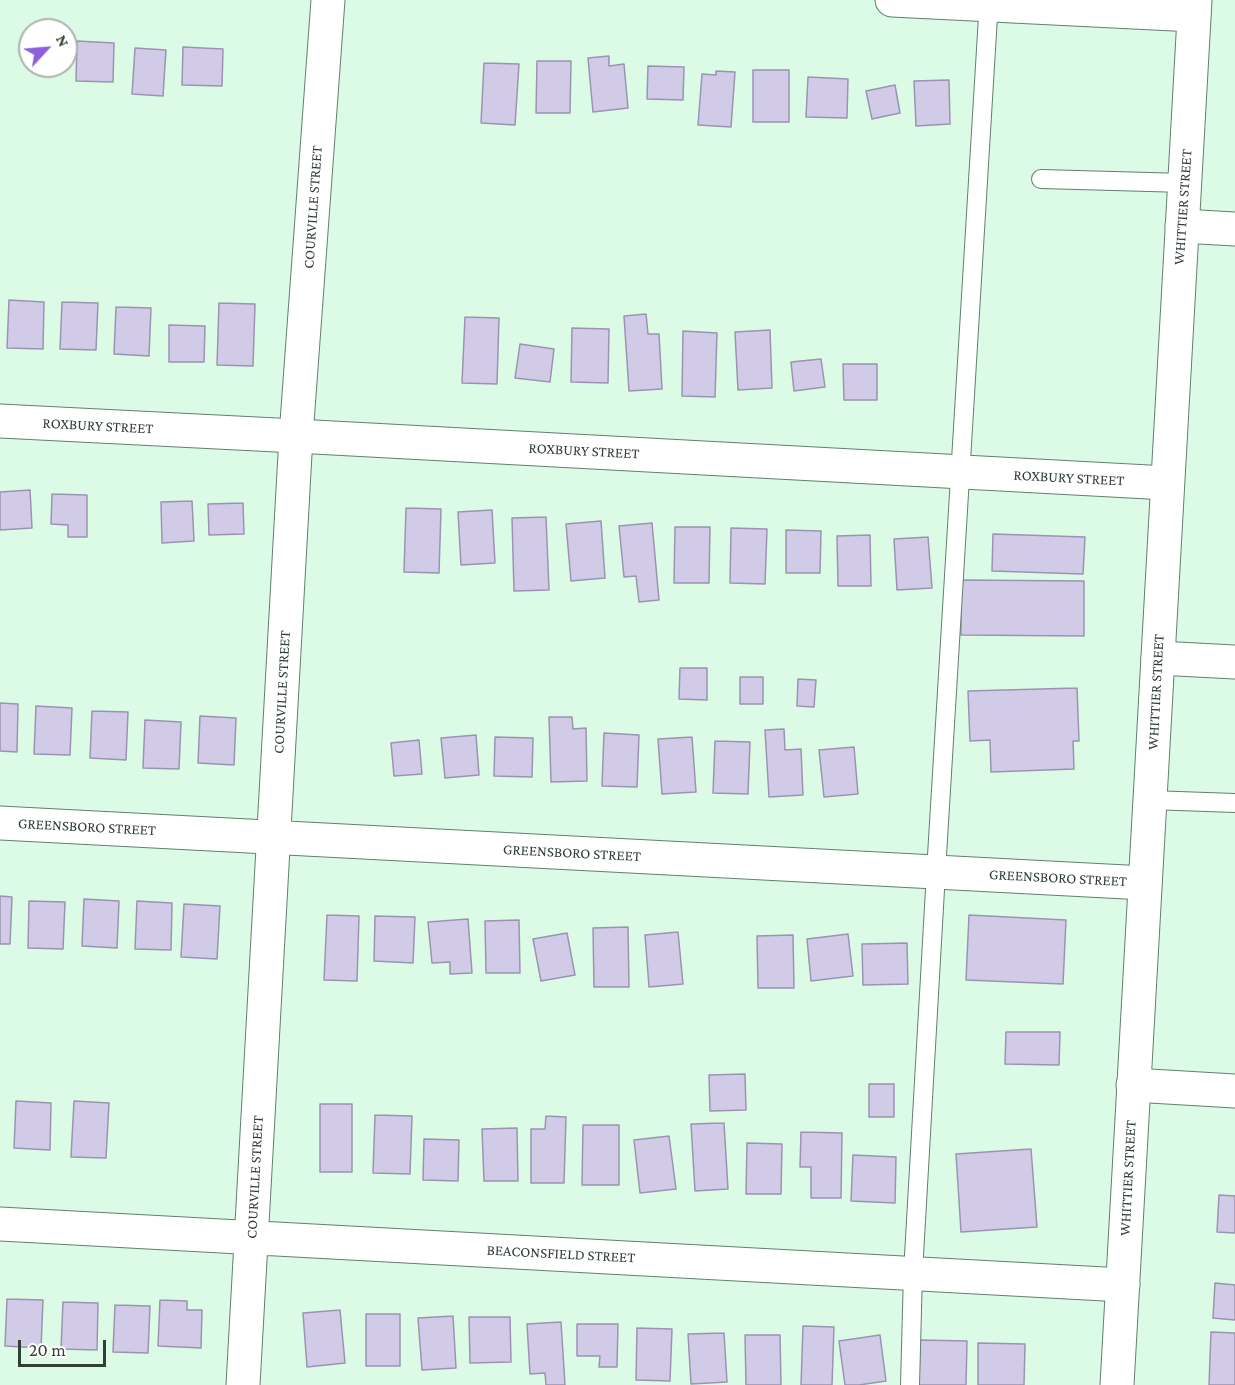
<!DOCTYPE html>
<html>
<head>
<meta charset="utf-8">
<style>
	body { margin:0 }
	#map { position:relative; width:1235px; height:1385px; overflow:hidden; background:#dbfbe7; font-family:"Crimson Pro",serif }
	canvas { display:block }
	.north { position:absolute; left:18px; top:18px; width:60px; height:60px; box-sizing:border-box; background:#fff; border:2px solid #adb2af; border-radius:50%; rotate:64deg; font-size:16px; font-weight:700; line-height:24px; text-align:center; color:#323f37 }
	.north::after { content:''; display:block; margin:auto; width:21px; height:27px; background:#8c60db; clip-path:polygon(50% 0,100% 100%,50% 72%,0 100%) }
	.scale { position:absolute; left:18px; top:1340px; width:88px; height:27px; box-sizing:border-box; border:3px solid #323f37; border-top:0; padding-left:8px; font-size:18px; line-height:21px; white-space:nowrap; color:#323f37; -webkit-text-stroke:4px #fff; paint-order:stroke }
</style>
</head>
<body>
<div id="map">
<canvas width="1235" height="1385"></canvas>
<div class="north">N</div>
<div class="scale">20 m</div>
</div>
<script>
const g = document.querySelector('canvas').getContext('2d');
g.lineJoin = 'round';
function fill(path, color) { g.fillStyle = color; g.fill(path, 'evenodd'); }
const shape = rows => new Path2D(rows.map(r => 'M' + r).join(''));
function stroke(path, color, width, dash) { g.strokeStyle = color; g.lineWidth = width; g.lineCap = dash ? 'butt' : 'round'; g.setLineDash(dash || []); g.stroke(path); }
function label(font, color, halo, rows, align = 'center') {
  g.font = font + ' "Crimson Pro",serif'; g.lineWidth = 6; g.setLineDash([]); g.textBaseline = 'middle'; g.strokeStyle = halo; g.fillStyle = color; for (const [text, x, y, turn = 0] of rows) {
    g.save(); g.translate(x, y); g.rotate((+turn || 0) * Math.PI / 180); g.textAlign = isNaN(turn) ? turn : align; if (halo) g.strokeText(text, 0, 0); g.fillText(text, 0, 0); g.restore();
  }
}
const building = shape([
	[77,41,114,43,113,82,76,81,77,41],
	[183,47,223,49,222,86,182,85,183,47],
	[135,48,166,50,163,96,132,94,135,48],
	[609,56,609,66,624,64,628,108,593,112,588,58,609,56],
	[537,61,571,61,570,113,536,113,537,61],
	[484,63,519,64,515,125,481,123,484,63],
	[648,66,684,67,683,100,647,99,648,66],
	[753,70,789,70,789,122,753,122,753,70],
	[716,71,735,72,731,127,698,125,702,74,716,75,716,71],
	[808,77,848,79,847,118,806,117,808,77],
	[949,80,950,124,916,126,914,81,949,80],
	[895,85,900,113,872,119,866,91,895,85],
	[9,300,44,302,43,349,7,348,9,300],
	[62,302,98,303,96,350,60,349,62,302],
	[219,303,255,304,253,366,217,365,219,303],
	[116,307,151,308,149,356,114,354,116,307],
	[646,314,648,334,659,334,662,389,629,391,624,316,646,314],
	[465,317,499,318,497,384,462,383,465,317],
	[169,325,205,326,204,362,169,362,169,325],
	[572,328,609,329,608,383,571,382,572,328],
	[770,330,772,388,738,390,735,332,770,330],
	[683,331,717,333,715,397,682,396,683,331],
	[520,344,554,349,550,382,515,378,520,344],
	[821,359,825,387,794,391,791,362,821,359],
	[843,364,877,364,877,400,844,400,843,364],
	[30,490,32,528,0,530,0,492,30,490],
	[52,494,87,495,87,537,68,537,68,525,51,524,52,494],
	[192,501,194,541,162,543,161,502,192,501],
	[243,503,244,534,209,535,208,504,243,503],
	[406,508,441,509,439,573,404,572,406,508],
	[492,510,495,563,461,565,458,512,492,510],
	[546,517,549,590,514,591,512,518,546,517],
	[601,521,605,578,571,581,566,524,601,521],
	[652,523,659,600,639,602,636,576,624,577,619,526,652,523],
	[675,527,710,527,709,583,674,583,675,527],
	[731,528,767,529,765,584,730,583,731,528],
	[786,530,821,531,820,573,786,573,786,530],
	[993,534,1085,537,1083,574,992,571,993,534],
	[870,535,871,586,838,586,837,536,870,535],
	[928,537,932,588,897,590,894,539,928,537],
	[961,580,1084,581,1084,636,961,635,961,580],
	[680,668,707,668,707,700,679,699,680,668],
	[740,677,763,677,763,704,740,704,740,677],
	[798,679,816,680,814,707,797,706,798,679],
	[1077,688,1079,741,1073,741,1074,769,991,772,990,740,970,741,968,691,1077,688],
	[0,703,18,704,17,752,0,751,0,703],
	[36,706,72,708,70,755,34,754,36,706],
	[92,711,128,712,126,760,90,758,92,711],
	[200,716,236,718,234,765,198,763,200,716],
	[549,717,572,717,573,729,586,728,587,781,551,782,549,717],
	[145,720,181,722,179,769,143,768,145,720],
	[784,729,785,750,801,749,803,795,769,797,765,730,784,729],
	[604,733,639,735,637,787,602,786,604,733],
	[476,735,479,775,445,778,441,738,476,735],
	[495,737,533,738,532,777,494,776,495,737],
	[692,737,696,792,662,794,658,739,692,737],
	[419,740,422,774,394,776,391,743,419,740],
	[715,741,750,742,748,794,713,793,715,741],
	[854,747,858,794,824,797,819,750,854,747],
	[0,896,12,897,10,944,0,944,0,896],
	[84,899,119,901,117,948,82,946,84,899],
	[29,901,65,902,63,949,28,948,29,901],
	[137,901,172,903,171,950,135,949,137,901],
	[184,904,220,906,217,959,181,957,184,904],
	[327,915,359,916,357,981,324,980,327,915],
	[969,915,1066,920,1063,984,966,980,969,915],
	[375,916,415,917,413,963,374,961,375,916],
	[468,919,472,973,450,974,450,962,432,963,428,922,468,919],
	[519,920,520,973,486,973,485,921,519,920],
	[628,927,629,987,594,987,593,928,628,927],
	[678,932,683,984,649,987,645,935,678,932],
	[567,933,575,975,541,981,533,939,567,933],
	[848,934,853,976,811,981,807,939,848,934],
	[793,935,794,988,758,988,757,936,793,935],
	[907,943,908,984,863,985,862,944,907,943],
	[1006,1032,1060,1032,1059,1065,1005,1064,1006,1032],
	[745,1074,746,1110,710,1111,709,1075,745,1074],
	[869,1084,894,1084,894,1117,869,1117,869,1084],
	[16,1101,51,1103,50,1150,14,1148,16,1101],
	[74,1101,109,1103,106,1158,71,1157,74,1101],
	[320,1104,352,1104,352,1172,320,1172,320,1104],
	[375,1115,412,1116,410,1174,373,1173,375,1115],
	[546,1116,566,1117,564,1183,531,1183,531,1129,545,1129,546,1116],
	[724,1123,728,1189,695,1191,691,1124,724,1123],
	[583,1125,619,1125,619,1185,582,1185,583,1125],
	[517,1128,518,1181,484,1181,482,1129,517,1128],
	[801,1132,842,1133,841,1198,811,1198,811,1167,800,1167,801,1132],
	[669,1136,676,1189,640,1193,634,1140,669,1136],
	[424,1139,459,1140,458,1181,423,1180,424,1139],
	[747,1143,782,1144,781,1194,746,1194,747,1143],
	[1031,1149,1037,1227,961,1232,956,1154,1031,1149],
	[853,1155,896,1157,895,1203,851,1201,853,1155],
	[1219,1195,1235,1196,1235,1233,1217,1232,1219,1195],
	[1215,1283,1235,1285,1235,1320,1213,1318,1215,1283],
	[7,1299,43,1300,41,1348,5,1346,7,1299],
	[160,1300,187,1301,187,1310,202,1310,201,1348,158,1346,160,1300],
	[63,1302,98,1303,97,1350,61,1349,63,1302],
	[115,1305,150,1306,148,1353,113,1352,115,1305],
	[340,1310,345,1363,307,1367,303,1313,340,1310],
	[366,1314,400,1314,400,1366,366,1366,366,1314],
	[453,1316,456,1368,422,1370,418,1318,453,1316],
	[469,1317,510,1317,511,1362,470,1363,469,1317],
	[561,1322,565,1385,546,1385,545,1373,530,1374,527,1324,561,1322],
	[577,1324,618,1324,617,1367,599,1367,600,1356,577,1356,577,1324],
	[803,1326,834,1327,832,1385,801,1385,803,1326],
	[637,1328,672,1329,670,1381,636,1380,637,1328],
	[1211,1332,1235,1333,1235,1385,1209,1385,1211,1332],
	[724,1333,727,1382,691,1384,688,1334,724,1333],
	[745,1335,780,1335,781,1385,746,1385,745,1335],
	[880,1335,886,1381,859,1385,845,1385,839,1341,880,1335],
	[920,1340,967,1341,966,1385,919,1385,920,1340],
	[978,1343,1025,1344,1024,1385,978,1385,978,1343]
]);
fill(building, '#d2cbe8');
stroke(building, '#9b94b0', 1.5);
const service = shape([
	[1041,179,1185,183],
	[1150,800,1235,803],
	[910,1385,913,1273,936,872,989,0]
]);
const minor = shape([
	[892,0,1194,15],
	[1182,226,1235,229],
	[0,421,296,436,1167,483],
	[1158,658,1235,662],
	[0,823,1145,883],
	[1133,1085,1235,1091],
	[0,1224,1123,1285],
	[243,1385,296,436,328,0]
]);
const tertiary = shape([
	[1117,1385,1195,0]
]);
stroke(service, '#637f6e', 20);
stroke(minor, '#637f6e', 35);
stroke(tertiary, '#637f6e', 35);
stroke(service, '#fff', 18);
stroke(minor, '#fff', 33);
stroke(tertiary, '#fff', 33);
label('15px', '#323f37', '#fff', [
	["COURVILLE STREET",313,207,-86],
	["WHITTIER STREET",1183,207,-86],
	["ROXBURY STREET",98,426,3],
	["ROXBURY STREET",584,451,3],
	["ROXBURY STREET",1069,478,3],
	["COURVILLE STREET",282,692,-87],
	["WHITTIER STREET",1156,692,-87],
	["GREENSBORO STREET",87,827,3],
	["GREENSBORO STREET",572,853,3],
	["GREENSBORO STREET",1058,878,3],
	["COURVILLE STREET",255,1177,-87],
	["WHITTIER STREET",1128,1178,-87],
	["BEACONSFIELD STREET",561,1254,3]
]);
</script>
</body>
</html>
